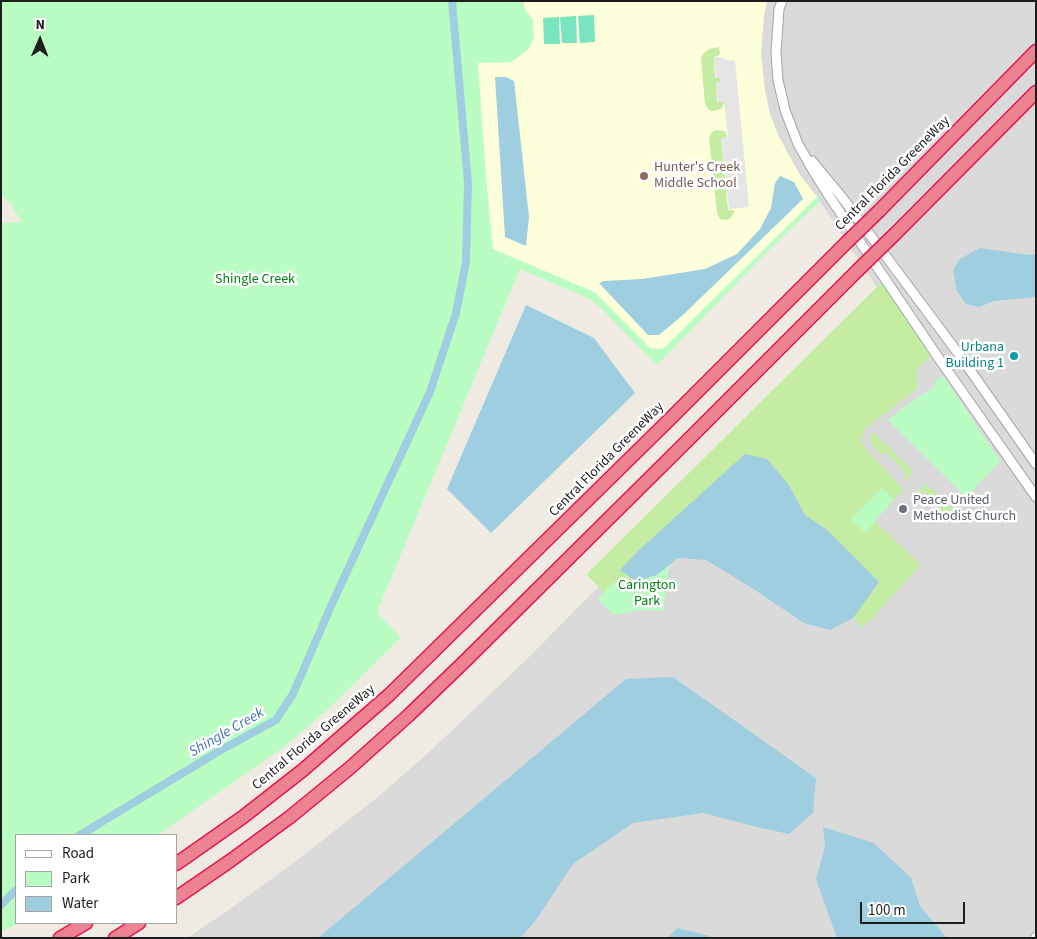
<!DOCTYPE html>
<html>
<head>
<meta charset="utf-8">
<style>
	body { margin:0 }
	#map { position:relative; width:1037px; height:939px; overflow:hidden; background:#efebe2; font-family:"Source Sans 3",sans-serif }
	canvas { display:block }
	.frame { position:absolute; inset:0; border:2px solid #1d1d1d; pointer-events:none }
	.legend { position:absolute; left:15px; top:834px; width:162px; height:90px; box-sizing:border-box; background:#fff; border:1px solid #a5a5a5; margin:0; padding:6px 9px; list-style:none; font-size:15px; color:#1d1d1d }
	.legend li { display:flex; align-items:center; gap:10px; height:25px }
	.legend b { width:25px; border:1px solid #a5a5a5 }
	.north { position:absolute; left:15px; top:15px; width:50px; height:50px; -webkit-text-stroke:4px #fff; paint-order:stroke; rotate:1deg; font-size:14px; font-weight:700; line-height:20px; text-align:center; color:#1d1d1d }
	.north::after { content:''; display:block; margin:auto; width:18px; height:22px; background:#1d1d1d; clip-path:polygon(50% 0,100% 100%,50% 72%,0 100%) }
	.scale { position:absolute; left:860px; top:902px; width:105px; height:22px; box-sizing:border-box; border:2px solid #1d1d1d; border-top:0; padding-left:6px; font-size:15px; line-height:18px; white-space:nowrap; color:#1d1d1d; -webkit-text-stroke:4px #fff; paint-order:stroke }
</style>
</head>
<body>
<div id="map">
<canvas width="1037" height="939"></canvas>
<div class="frame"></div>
<ul class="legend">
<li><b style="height:6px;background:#fff"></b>Road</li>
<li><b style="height:14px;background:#bafdc3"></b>Park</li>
<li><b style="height:14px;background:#9ecee0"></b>Water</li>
</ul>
<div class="north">N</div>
<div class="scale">100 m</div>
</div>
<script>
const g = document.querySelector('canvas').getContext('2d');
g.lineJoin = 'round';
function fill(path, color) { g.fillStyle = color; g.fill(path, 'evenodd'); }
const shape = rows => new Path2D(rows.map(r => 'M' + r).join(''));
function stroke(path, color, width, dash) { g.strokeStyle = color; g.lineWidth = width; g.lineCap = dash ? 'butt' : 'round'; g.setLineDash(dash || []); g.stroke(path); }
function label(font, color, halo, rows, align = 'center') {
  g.font = font + ' "Source Sans 3",sans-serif'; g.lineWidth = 5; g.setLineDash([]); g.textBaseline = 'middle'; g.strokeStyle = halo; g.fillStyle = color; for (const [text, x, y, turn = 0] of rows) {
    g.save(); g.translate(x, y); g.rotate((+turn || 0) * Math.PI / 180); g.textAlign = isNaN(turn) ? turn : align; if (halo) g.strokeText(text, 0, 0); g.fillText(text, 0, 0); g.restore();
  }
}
fill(shape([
	[524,1,1036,1,1036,938,187,938,230,909,296,861,379,796,426,755,524,662,885,299,817,197,529,49]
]), '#dbdada');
fill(shape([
	[524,1,767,1,764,15,761,54,765,90,770,114,778,135,800,175,817,197,663,349,650,348,594,292,493,250,486,178,478,63,511,62,524,8]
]), '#fdffda');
fill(shape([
	[719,47,720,55,714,57,715,78,721,78,722,80,721,82,716,82,717,102,723,102,724,103,722,108,718,110,712,111,709,110,705,104,701,58,703,54,709,49],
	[716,130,725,131,727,136,727,137,721,138,728,210,734,210,734,212,732,217,729,219,726,220,720,219,717,213,709,138,712,132],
	[885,279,934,351,928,360,917,368,917,389,865,429,861,440,864,447,903,489,894,501,883,488,865,533,875,521,921,565,863,628,853,618,879,582,826,529,805,515,788,484,767,459,657,575,663,589,641,611,618,607,587,575,590,570,597,564],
	[873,432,914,472,905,480,903,478,906,474,905,471,885,452,881,455,874,448,871,442,871,434],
	[926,484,955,512,950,515,942,514,939,512,942,507,926,492,923,494,920,494,919,492]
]), '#c4eda3');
fill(shape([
	[1,1,524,1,524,8,533,20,534,37,529,49,511,62,478,63,486,178,493,249,594,292,650,348,663,349,817,197,820,201,767,252,657,365,599,306,590,299,520,269,377,612,401,638,325,712,284,747,158,835,16,835,16,923,19,923,1,932,1,223,22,222,10,203,1,194],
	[941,377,944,377,1000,461,992,470,979,483,967,498,888,420,911,402,932,389,935,386,934,383,936,381],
	[882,488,894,499,865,533,851,519],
	[669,565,663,611,650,610,634,611,613,615,598,599,612,583,636,581,656,575]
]), '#bafdc3');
fill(shape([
	[594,15,595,42,580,43,578,16],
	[576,16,577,43,562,43,560,17],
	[559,17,560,44,544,44,543,18]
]), '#79e4c0');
fill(shape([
	[714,57,720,57,730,61,735,60,749,207,729,209,721,138,728,137,724,102,718,102,716,82,721,82,723,80,721,78,716,78]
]), '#e5e5e5');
fill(shape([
	[495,77,506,77,514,81,529,217,526,246,505,237],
	[780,176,794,182,803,199,684,314,659,335,648,335,599,283,604,281,642,279,705,269,737,254,760,229,771,208,775,183],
	[980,248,1029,255,1036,254,1036,297,994,301,979,307,966,304,957,291,953,270,960,259],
	[526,305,594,338,635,393,491,533,447,489],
	[745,454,767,459,788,484,805,515,826,529,879,582,853,618,830,630,804,623,752,588,706,560,678,558,657,575,636,581,620,570,639,550],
	[673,677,816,778,813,813,789,834,757,827,703,813,633,823,573,864,536,920,520,938,318,938,626,679],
	[823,827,874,843,911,878,920,906,947,938,837,938,816,879,825,847],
	[677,928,710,936,711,938,667,938]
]), '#9ecee0');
stroke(shape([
	[80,835,221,750,276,720,293,694,331,606,430,392,456,313,466,262,468,183,452,1],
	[1,905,16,890]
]), '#9ecee0', 8);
const tertiary = shape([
	[782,1,779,9,776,53,778,80,785,110,798,144,814,172,827,193,942,363,1036,497],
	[812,161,841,196,958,353,1036,464],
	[1035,938,1036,937]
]);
const motorway = shape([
	[879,211,1036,51],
	[895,234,1036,92],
	[176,864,243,817,303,770,389,695,668,421,846,243],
	[176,898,230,861,290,817,351,767,409,715,463,663,688,440,858,270],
	[60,938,86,923],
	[115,938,139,923]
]);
stroke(tertiary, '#a4a4a4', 11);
stroke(motorway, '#e41753', 15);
stroke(tertiary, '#fff', 9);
stroke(motorway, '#ed8391', 12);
const motorwayBridge = shape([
	[846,243,879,211],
	[858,270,895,234]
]);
stroke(motorwayBridge, '#e41753', 15, []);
stroke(motorwayBridge, '#ed8391', 12);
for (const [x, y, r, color] of [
	[644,176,5,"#8d6e63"],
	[1014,356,5,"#0f9aa8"],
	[903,509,5,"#6b7280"]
]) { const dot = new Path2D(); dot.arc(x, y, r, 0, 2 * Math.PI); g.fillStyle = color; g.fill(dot); stroke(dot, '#fff', 2); }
label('14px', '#785e54', '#fff', [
	["Hunter's Creek",654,168],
	["Middle School",654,184]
], 'left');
label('14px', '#1d1d1d', '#fff', [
	["Central Florida GreeneWay",893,174,-45],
	["Central Florida GreeneWay",607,460,-45],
	["Central Florida GreeneWay",314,738,-40]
]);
label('14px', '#038214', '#fff', [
	["Shingle Creek",255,280],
	["Carington",647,586],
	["Park",647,602]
]);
label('14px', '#0d838f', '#fff', [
	["Urbana",1004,348],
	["Building 1",1004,364]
], 'right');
label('14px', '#5b616d', '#fff', [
	["Peace United",913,501],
	["Methodist Church",913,517]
], 'left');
label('italic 15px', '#4375b3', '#fff', [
	["Shingle Creek",227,733,-30]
]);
</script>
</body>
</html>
